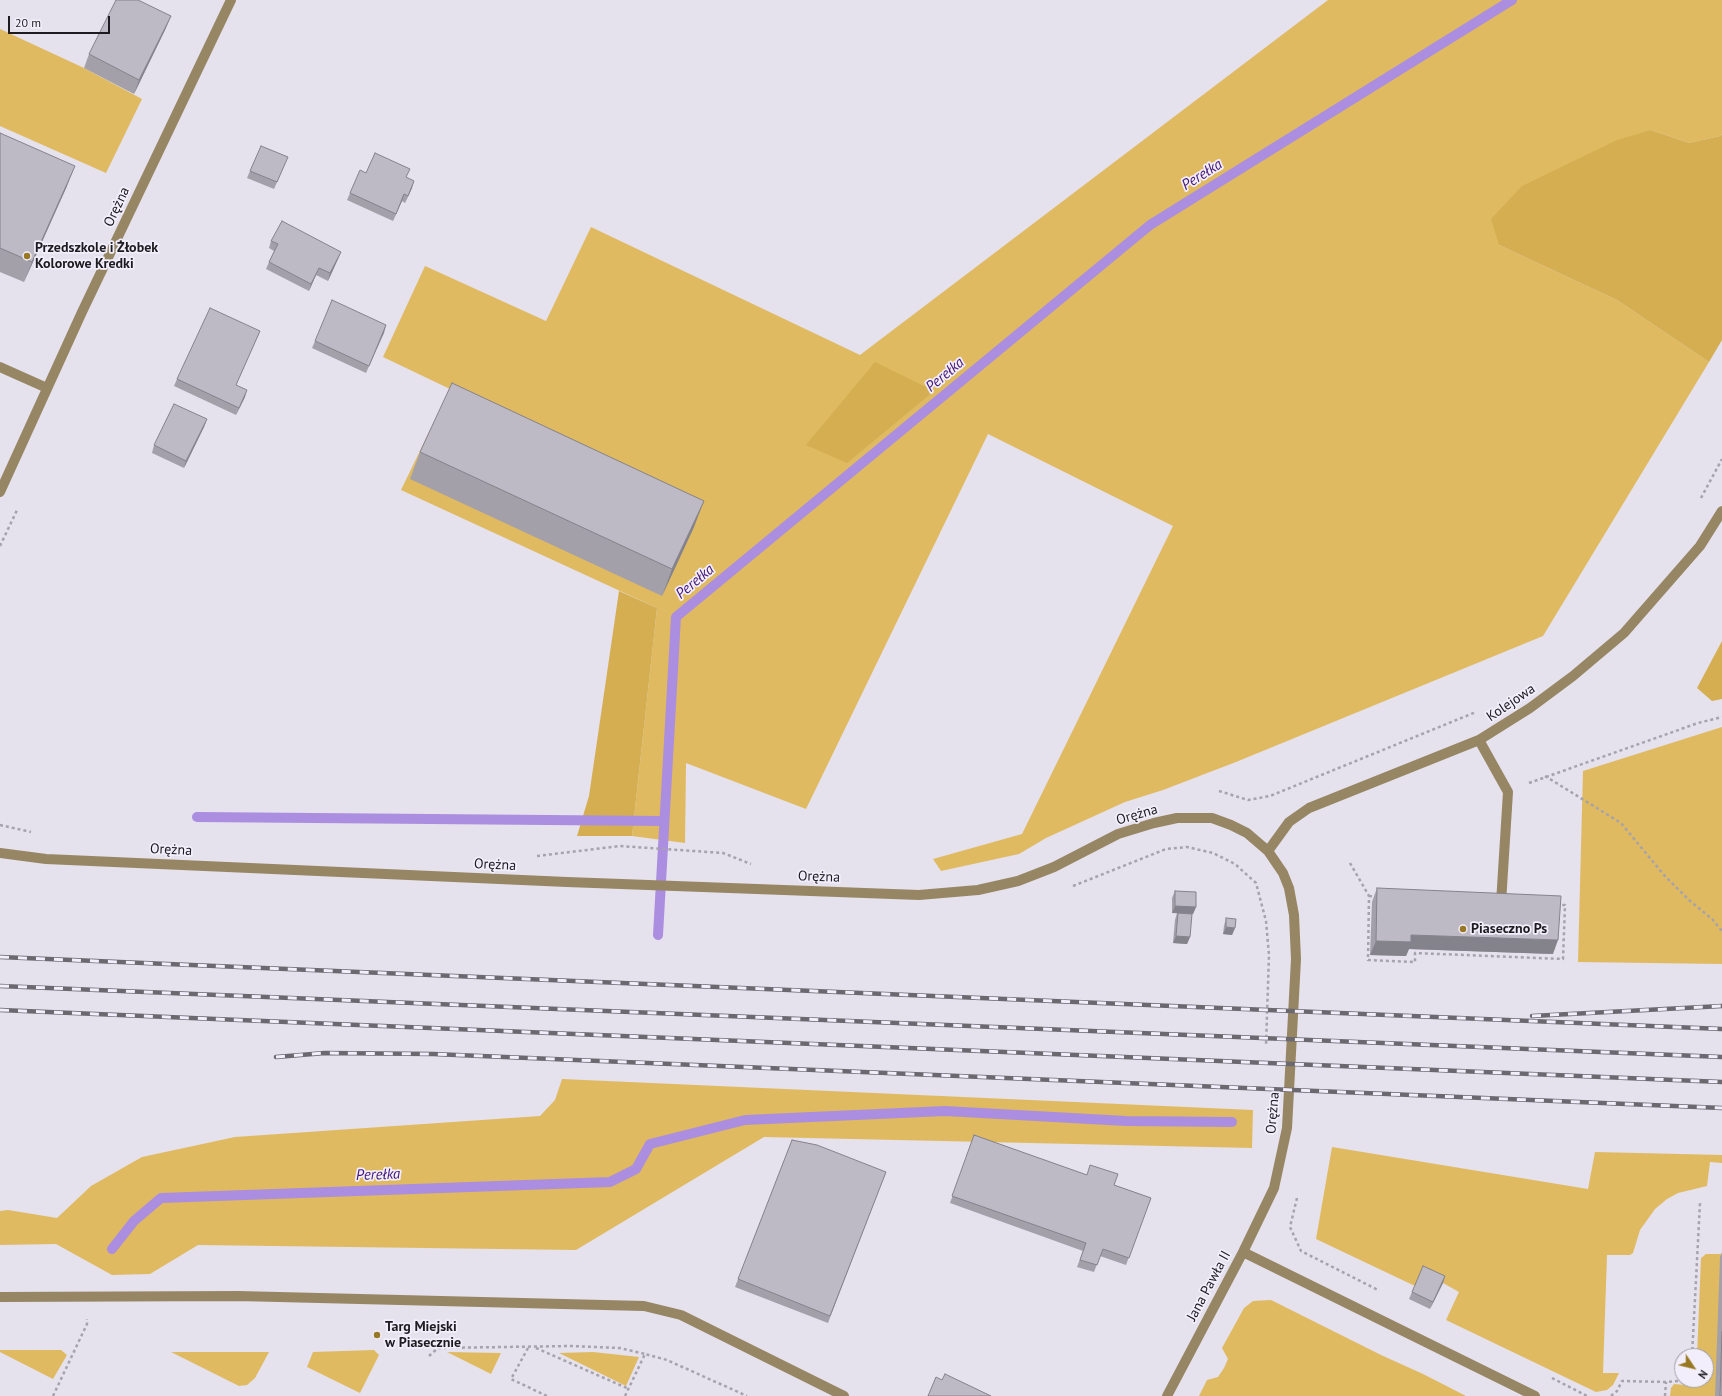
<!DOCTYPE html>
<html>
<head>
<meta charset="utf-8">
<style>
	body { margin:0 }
	#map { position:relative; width:1722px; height:1396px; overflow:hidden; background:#e5e1ed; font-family:"PT Sans",sans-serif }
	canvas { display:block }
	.north { position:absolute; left:1674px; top:1348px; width:40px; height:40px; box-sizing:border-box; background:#f2eefb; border:1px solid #9c9aa3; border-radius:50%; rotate:125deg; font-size:11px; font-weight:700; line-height:16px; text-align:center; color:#1c1b1f }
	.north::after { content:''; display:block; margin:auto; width:14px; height:18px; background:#997822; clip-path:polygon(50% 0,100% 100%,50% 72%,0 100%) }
	.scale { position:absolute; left:8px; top:16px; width:102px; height:18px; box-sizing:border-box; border:2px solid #1c1b1f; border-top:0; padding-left:5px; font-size:12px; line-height:14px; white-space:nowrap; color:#1c1b1f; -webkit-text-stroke:3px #f2eefb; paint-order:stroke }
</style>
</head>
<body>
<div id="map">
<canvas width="1722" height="1396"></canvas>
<div class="north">N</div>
<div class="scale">20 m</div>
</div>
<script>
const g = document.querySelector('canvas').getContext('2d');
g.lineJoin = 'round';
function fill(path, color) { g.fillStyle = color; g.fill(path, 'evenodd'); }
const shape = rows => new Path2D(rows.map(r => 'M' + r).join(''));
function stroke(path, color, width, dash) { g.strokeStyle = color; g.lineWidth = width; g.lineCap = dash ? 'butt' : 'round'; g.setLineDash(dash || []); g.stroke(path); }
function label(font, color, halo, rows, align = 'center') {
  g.font = font + ' "PT Sans",sans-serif'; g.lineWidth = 3.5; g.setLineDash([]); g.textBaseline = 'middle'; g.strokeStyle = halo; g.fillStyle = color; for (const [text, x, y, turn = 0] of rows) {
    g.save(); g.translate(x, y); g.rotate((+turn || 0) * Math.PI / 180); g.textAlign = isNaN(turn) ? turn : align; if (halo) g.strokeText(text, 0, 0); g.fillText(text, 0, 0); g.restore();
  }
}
fill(shape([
	[1328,0,1722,0,1722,134,1720,136,1689,143,1651,130,1499,245,1617,300,1709,362,1543,636,1236,762,1163,790,1125,802,1046,838,1019,854,941,871,933,859,1022,834,1173,526,988,434,806,809,686,763,685,843,632,836,657,608,401,490,450,389,383,357,425,266,546,321,591,227,860,355],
	[0,29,84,68,142,99,106,173,0,126],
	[1722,727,1722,964,1578,962,1583,771],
	[562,1079,1253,1110,1252,1148,764,1137,576,1250,198,1245,150,1274,112,1275,56,1244,0,1245,0,1211,8,1210,57,1218,91,1186,142,1157,235,1137,540,1116,555,1100],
	[1332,1147,1588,1189,1595,1152,1722,1155,1722,1163,1710,1162,1707,1186,1678,1193,1667,1199,1655,1209,1640,1230,1633,1253,1630,1255,1607,1255,1603,1373,1619,1373,1613,1385,1607,1390,1596,1392,1446,1320,1459,1292,1443,1283,1415,1286,1316,1239],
	[1706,1254,1721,1254,1716,1396,1670,1396,1671,1388,1674,1384,1696,1386,1696,1380,1706,1380,1706,1356,1697,1356,1701,1258],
	[1271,1300,1381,1355,1423,1374,1466,1396,1199,1396,1207,1380,1218,1377,1224,1368,1228,1359,1222,1348,1244,1308,1253,1301],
	[0,1350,61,1350,67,1355,53,1379,0,1352],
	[374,1350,379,1355,360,1393,307,1367,313,1352],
	[171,1352,269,1352,255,1378,247,1385,239,1386],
	[447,1352,501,1353,491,1374],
	[593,1352,639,1357,626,1386,559,1353]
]), '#e0ba60');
fill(shape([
	[1651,130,1689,143,1720,136,1722,134,1722,340,1709,362,1617,300,1499,245,1491,219,1522,186,1617,140],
	[875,362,934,391,847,463,806,445],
	[619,591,657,608,632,836,577,836,589,796],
	[1722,641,1722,699,1712,701,1697,688]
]), '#d5ae51');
stroke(shape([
	[197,817,664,821],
	[658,935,676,617,1150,225,1512,0],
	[112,1249,134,1221,161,1198,610,1182,636,1169,650,1144,745,1120,945,1111,1126,1121,1232,1122]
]), '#ab8edf', 10);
stroke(shape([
	[1701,498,1722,459],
	[0,546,18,508],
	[1545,776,1621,823,1664,875,1689,900,1712,919,1722,931],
	[1529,783,1698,723,1722,717],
	[1219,791,1248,800,1270,796,1476,712],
	[0,825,31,832],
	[537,856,620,846,723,853,751,864],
	[1350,863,1369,896,1368,960,1415,962,1415,953,1563,959,1565,905,1558,905],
	[1073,886,1166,849,1187,847,1213,853,1235,864,1256,883,1266,921,1269,955,1266,1046],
	[1369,896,1378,897],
	[1297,1198,1290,1227,1301,1251,1378,1290],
	[528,1348,511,1379,547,1396],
	[536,1348,629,1389],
	[429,1356,438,1348,571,1346,620,1348,645,1354],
	[1692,1356,1700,1203],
	[1552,1378,1587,1396],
	[53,1396,87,1324,87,1319],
	[625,1396,645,1354,667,1360,747,1396],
	[1611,1396,1617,1391,1622,1381,1666,1382,1690,1380],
	[1665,1396,1666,1382]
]), '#a6a3ad', 2.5, [3, 3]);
stroke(shape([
	[0,367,47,388],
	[0,492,82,312,231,0],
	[1479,740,1508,792,1501,903],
	[1268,851,1289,822,1309,808,1479,740,1530,708,1573,676,1624,633,1700,546,1722,511],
	[0,853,46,859,567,882,919,895,978,890,1018,881,1054,867,1118,834,1154,823,1177,818,1212,818,1231,825,1247,833,1268,851,1283,873,1289,888,1294,915,1296,959,1287,1128,1274,1188,1243,1252,1167,1396],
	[1243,1252,1535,1396],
	[0,1297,238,1296,644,1306,681,1315,844,1396]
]), '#968663', 10);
const rail = shape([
	[0,957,1722,1029],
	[0,986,1722,1057],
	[0,1010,1722,1082],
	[1532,1016,1722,1006],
	[276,1057,325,1053,433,1054,1722,1108]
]);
stroke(rail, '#6b6870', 4.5);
stroke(rail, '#f2eefb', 3, [9]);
fill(shape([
	[171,16,165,30,134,94,84,68,89,54],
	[0,133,67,186,24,282,0,272],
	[285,164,274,189,247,178,250,171],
	[366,173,406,177,412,188,405,203,402,201,393,221,347,200,350,193],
	[271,241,341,252,338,259,328,281,316,275,309,291,266,269,269,262,274,251,269,248],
	[386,325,366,373,312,348,315,341],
	[260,331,257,338,236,385,245,397,236,415,174,386,177,379],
	[207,419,204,427,184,468,152,453,154,445],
	[420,452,694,527,662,596,410,479],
	[1377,888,1553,954,1409,949,1406,956,1370,955,1372,902],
	[1175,891,1196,907,1193,914,1189,914,1190,937,1187,944,1173,943,1175,920,1177,913,1172,913,1172,898],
	[1226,918,1235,928,1232,935,1223,934,1224,926],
	[974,1135,1151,1198,1126,1265,1100,1256,1094,1272,1077,1267,1083,1251,950,1203],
	[792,1140,886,1172,828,1323,735,1287],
	[1722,1252,1722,1396,1715,1396,1720,1257],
	[1445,1276,1443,1283,1430,1309,1409,1299,1412,1292]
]), '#a3a0aa');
fill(shape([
	[171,16,165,30,134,94,139,80],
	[75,166,67,186,24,282,32,262],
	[414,181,412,188,405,203,408,196],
	[404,194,402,201,393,221,396,214],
	[341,252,338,259,328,281,330,273],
	[319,268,316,275,309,291,311,284],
	[386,325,384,333,366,373,369,366],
	[247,390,245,397,236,415,239,408],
	[207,419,204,427,184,468,186,461],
	[704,501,694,527,662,596,672,569],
	[1175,906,1196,907,1193,914,1172,913],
	[1226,927,1235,928,1232,935,1223,934],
	[1411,935,1558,940,1553,954,1409,949,1406,956,1370,955,1376,941],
	[1176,936,1190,937,1187,944,1173,943],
	[1445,1276,1443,1283,1430,1309,1433,1302]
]), '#84828b');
const building = shape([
	[116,0,138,0,171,16,139,80,89,54,116,0],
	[0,133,75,166,32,262,0,248,0,133],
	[261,146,288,157,277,182,250,171,261,146],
	[375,153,410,169,406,177,414,181,408,196,404,194,396,214,350,193,360,170,366,173,375,153],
	[282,221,341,252,330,273,319,268,311,284,269,262,278,244,271,241,282,221],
	[332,300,386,325,369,366,315,341,332,300],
	[210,308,260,331,236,385,247,390,239,408,177,379,210,308],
	[452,383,704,501,672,569,420,452,452,383],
	[174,404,207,419,186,461,154,445,174,404],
	[1377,888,1561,896,1558,940,1411,935,1411,942,1376,941,1377,888],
	[1175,891,1196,892,1196,907,1175,906,1175,891],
	[1178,913,1192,914,1190,937,1176,936,1178,913],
	[1226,918,1236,919,1235,928,1226,927,1226,918],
	[974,1135,1087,1175,1090,1165,1118,1174,1114,1185,1151,1198,1129,1258,1103,1249,1097,1265,1080,1260,1086,1243,952,1196,974,1135],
	[792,1140,817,1145,886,1172,830,1316,738,1279,792,1140],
	[1423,1266,1445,1276,1433,1302,1412,1292,1423,1266],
	[1722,1332,1722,1396,1720,1396,1722,1332],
	[945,1374,991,1396,928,1396,936,1377,942,1380,945,1374]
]);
fill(building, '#bdbac6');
stroke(building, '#84828b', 1);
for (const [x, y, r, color] of [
	[27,256,4,"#997822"],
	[1463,929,4,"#997822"],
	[377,1335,4,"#997822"]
]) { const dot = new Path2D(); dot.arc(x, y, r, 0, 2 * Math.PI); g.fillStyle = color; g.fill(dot); stroke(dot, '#f2eefb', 1.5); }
label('14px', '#1c1b1f', '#f2eefb', [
	["Orężna",117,207,-65],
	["Kolejowa",1511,703,-34],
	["Orężna",1137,815,-16],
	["Orężna",171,850,3],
	["Orężna",495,865,3],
	["Orężna",819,877,2],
	["Orężna",1273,1113,-85],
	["Jana Pawła II",1209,1286,-62]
]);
label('bold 14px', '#1c1b1f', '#f2eefb', [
	["Przedszkole i Żłobek",35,248],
	["Kolorowe Kredki",35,264],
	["Piaseczno Ps",1471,929],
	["Targ Miejski",385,1327],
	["w Piasecznie",385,1343]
], 'left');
label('italic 15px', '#451777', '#f2eefb', [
	["Perełka",1202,175,-32],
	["Perełka",945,375,-40],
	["Perełka",695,582,-40],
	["Perełka",378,1175,-2]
]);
</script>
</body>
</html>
